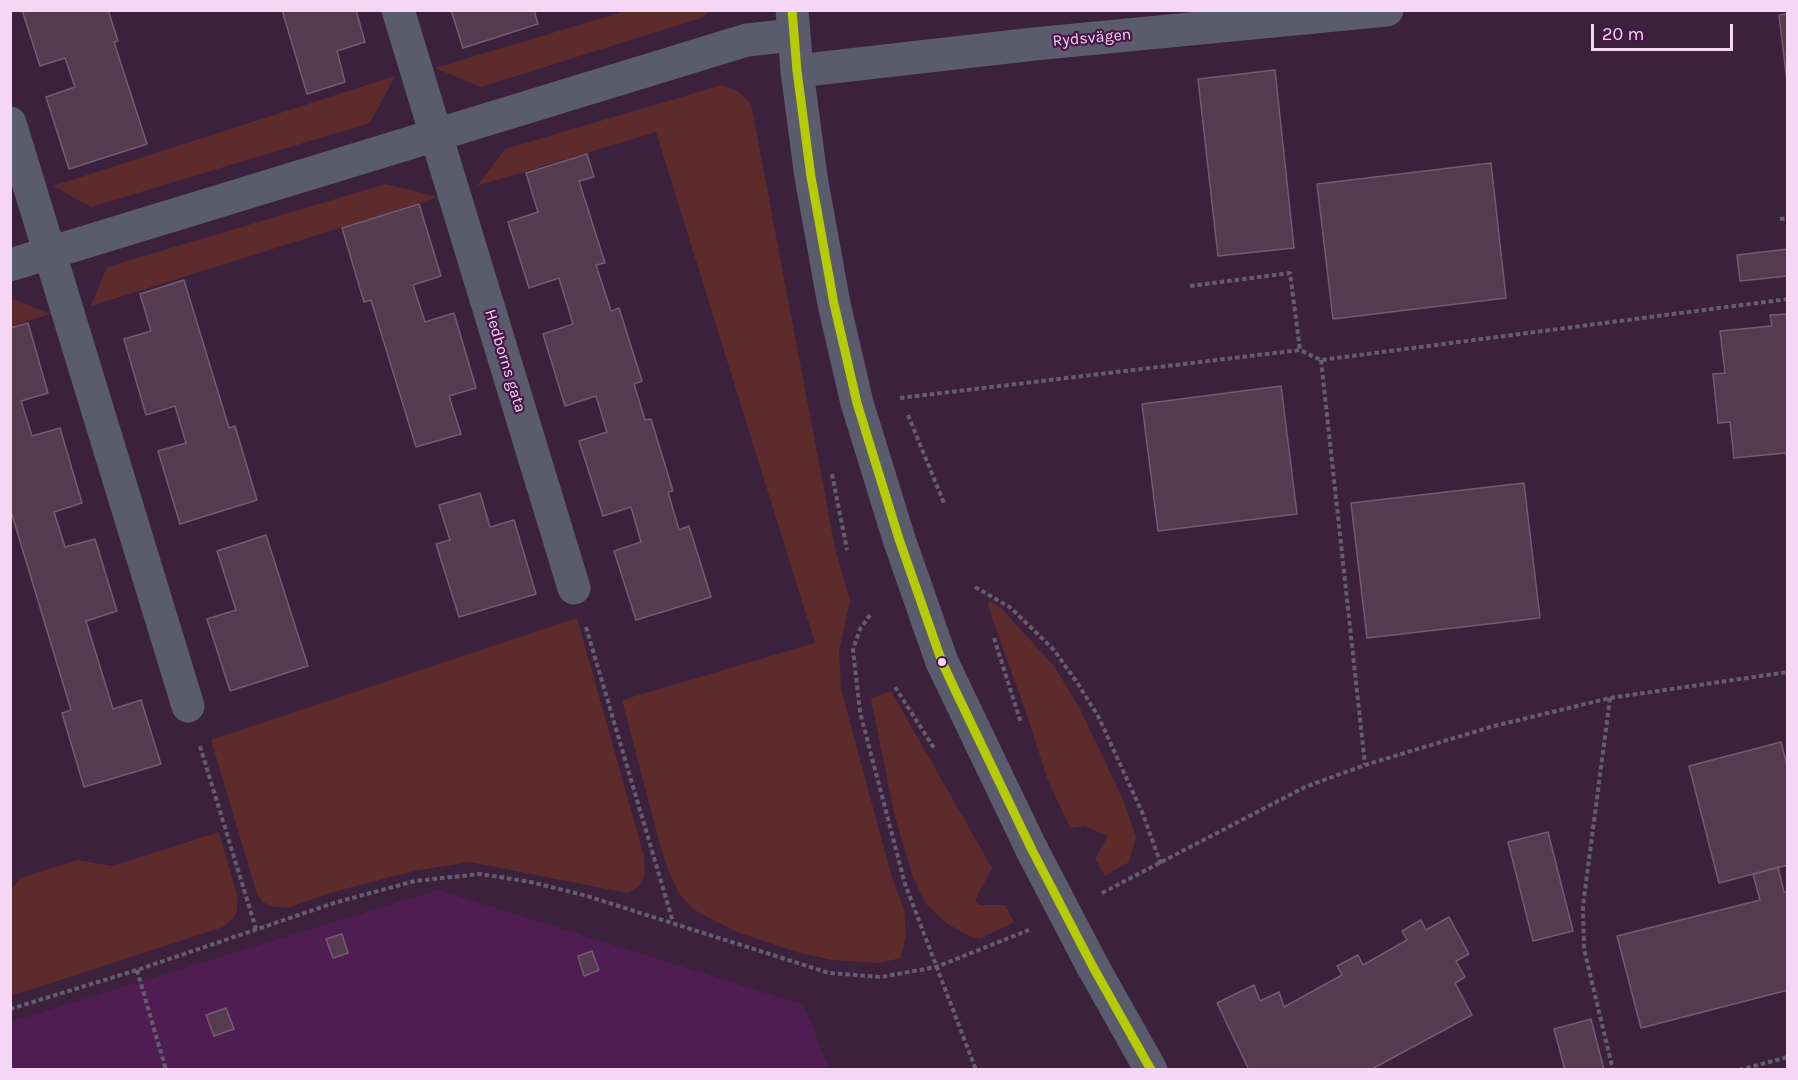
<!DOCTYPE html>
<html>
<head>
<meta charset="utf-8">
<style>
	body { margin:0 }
	#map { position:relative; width:1798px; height:1080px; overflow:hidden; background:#3c213c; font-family:Karla,sans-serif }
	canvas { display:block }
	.frame { position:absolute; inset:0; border:12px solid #f5d6f4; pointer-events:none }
	.scale { position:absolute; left:1591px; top:24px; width:142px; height:27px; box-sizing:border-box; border:3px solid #f5d6f4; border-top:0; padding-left:8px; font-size:18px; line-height:21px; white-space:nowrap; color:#f5d6f4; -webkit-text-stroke:4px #471548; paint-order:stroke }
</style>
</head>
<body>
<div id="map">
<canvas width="1798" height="1080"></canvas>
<div class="frame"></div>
<div class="scale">20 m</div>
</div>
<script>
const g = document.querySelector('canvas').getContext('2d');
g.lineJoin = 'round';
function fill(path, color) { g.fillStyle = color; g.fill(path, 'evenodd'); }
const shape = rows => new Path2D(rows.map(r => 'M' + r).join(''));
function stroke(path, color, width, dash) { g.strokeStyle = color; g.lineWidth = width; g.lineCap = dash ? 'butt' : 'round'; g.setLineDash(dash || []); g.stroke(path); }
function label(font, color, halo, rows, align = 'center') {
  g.font = font + ' Karla,sans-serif'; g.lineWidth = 4.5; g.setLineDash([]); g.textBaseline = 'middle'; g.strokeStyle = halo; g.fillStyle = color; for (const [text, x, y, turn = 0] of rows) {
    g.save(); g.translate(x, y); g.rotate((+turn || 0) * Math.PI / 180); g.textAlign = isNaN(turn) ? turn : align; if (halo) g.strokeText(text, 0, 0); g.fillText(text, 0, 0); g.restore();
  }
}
fill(shape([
	[438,890,804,1005,829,1069,11,1069,10,1022]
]), '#501d52');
fill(shape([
	[619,11,711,11,701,18,481,87,435,68,619,13],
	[395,76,370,123,91,207,53,186],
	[722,85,739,92,751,104,835,548,850,601,839,651,841,689,892,878,904,909,906,933,901,958,879,963,833,960,797,952,737,932,705,916,693,909,680,895,669,872,660,845,622,700,815,643,656,132,477,186,505,149],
	[386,184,438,197,91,306,107,267],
	[11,299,13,299,50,314,11,326],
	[989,600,1001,608,1054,666,1079,707,1122,797,1136,837,1129,862,1105,876,1095,859,1108,836,1084,826,1070,828,1047,778,1030,724,988,606],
	[577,618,644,856,645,874,639,886,627,893,470,862,414,871,333,892,287,908,271,906,263,902,257,894,211,740],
	[891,691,992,868,975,900,979,905,1005,905,1014,922,981,938,972,937,949,925,926,904,913,877,895,817,871,699],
	[219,832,238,899,237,910,233,919,223,927,11,996,11,889,21,878,77,860,112,866]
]), '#5d2b2c');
const building = shape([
	[22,10,108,10,118,41,114,42,147,144,69,169,46,97,75,87,65,58,40,66,22,10],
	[282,10,356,10,365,42,337,51,345,82,307,94,282,10],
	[451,10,534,10,538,24,463,48,451,10],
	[1788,14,1788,90,1779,15,1788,14],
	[1275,70,1294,248,1218,256,1198,79,1275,70],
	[587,154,594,177,579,181,605,263,596,265,611,311,619,308,642,381,634,384,645,420,651,419,673,491,668,492,679,530,689,526,711,597,636,620,614,551,641,542,631,507,603,516,579,441,607,432,596,396,565,406,543,334,573,324,559,278,529,288,508,222,538,212,526,173,587,154],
	[1491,163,1506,298,1333,319,1317,184,1491,163],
	[419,204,441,276,413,285,425,322,454,313,476,388,449,396,461,434,416,447,371,300,364,302,342,228,419,204],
	[1788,249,1788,276,1740,281,1737,255,1788,249],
	[184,280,229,428,235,426,257,500,180,524,158,451,186,443,175,406,146,415,124,339,151,331,140,294,184,280],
	[1788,314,1788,464,1786,453,1734,458,1730,422,1718,423,1713,374,1725,373,1720,331,1772,326,1770,315,1788,314],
	[28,323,48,393,21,401,32,436,60,428,82,503,54,512,65,547,95,539,117,611,86,621,113,709,141,700,161,764,84,787,62,713,71,710,10,508,10,328,28,323],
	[1281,386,1297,514,1158,531,1142,404,1281,386],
	[1524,483,1540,618,1367,638,1351,503,1524,483],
	[480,493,490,527,514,520,536,594,459,617,436,544,450,540,439,505,480,493],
	[266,535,308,666,230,691,207,619,236,610,217,551,266,535],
	[1781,742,1788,769,1788,865,1719,883,1689,766,1781,742],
	[1548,832,1573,931,1533,941,1508,842,1548,832],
	[1778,867,1784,892,1788,892,1788,990,1641,1028,1617,936,1760,900,1753,874,1778,867],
	[1449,917,1469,954,1456,961,1465,977,1455,983,1472,1015,1370,1070,1249,1070,1217,1003,1254,985,1260,1001,1279,992,1284,1007,1342,975,1337,966,1358,955,1363,965,1407,940,1402,931,1421,920,1426,930,1449,917],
	[342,934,348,953,333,958,326,939,342,934],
	[592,951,599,970,584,976,578,956,592,951],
	[226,1008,234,1029,214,1036,206,1015,226,1008],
	[1591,1019,1604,1070,1565,1070,1554,1029,1591,1019]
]);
fill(building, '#553b4f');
stroke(building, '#755b6f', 1.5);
stroke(shape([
	[1780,219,1788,218],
	[1190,286,1290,273,1300,350],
	[1321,360,1365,765],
	[900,398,1300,350,1321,360,1788,299],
	[908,415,944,503],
	[832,474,847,550],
	[975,587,1011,608,1054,650,1078,684,1098,716,1142,812,1161,864],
	[870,615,860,629,853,650,860,712,905,884,976,1070],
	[586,627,673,922],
	[994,638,1021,723],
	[895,687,934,748],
	[1610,698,1583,906,1584,949,1613,1070],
	[200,746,256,929],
	[1102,893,1305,787,1365,765,1494,726,1610,698,1788,672],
	[137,970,166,1070],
	[10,1009,137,970,334,903,415,881,480,874,531,882,587,896,829,973,881,977,936,967,1029,930],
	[1739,1070,1788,1057]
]), '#655c6f', 4, [4.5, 3]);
stroke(shape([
	[398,10,574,588],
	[792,10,797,71,811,177,834,304,857,403,899,539,942,662,1032,850],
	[797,71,1034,44,1387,10],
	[10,123,188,706],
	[10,265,747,40,793,35],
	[1093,967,1151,1070]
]), '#5a5b6d', 33);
stroke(shape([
	[1032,850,1093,967]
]), '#5a5b6d', 33);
stroke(shape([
	[792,10,797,71,811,177,834,304,857,403,899,539,942,662,956,692,1032,850,1093,967,1151,1070]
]), '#b4cc04', 9);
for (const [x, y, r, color] of [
	[942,662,5,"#f5d6f4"]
]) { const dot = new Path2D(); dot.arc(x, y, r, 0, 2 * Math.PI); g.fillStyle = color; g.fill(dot); stroke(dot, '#471548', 2); }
label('16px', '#f5d6f4', '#471548', [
	["Rydsvägen",1092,38,-5],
	["Hedborns gata",505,361,73]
]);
</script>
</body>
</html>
